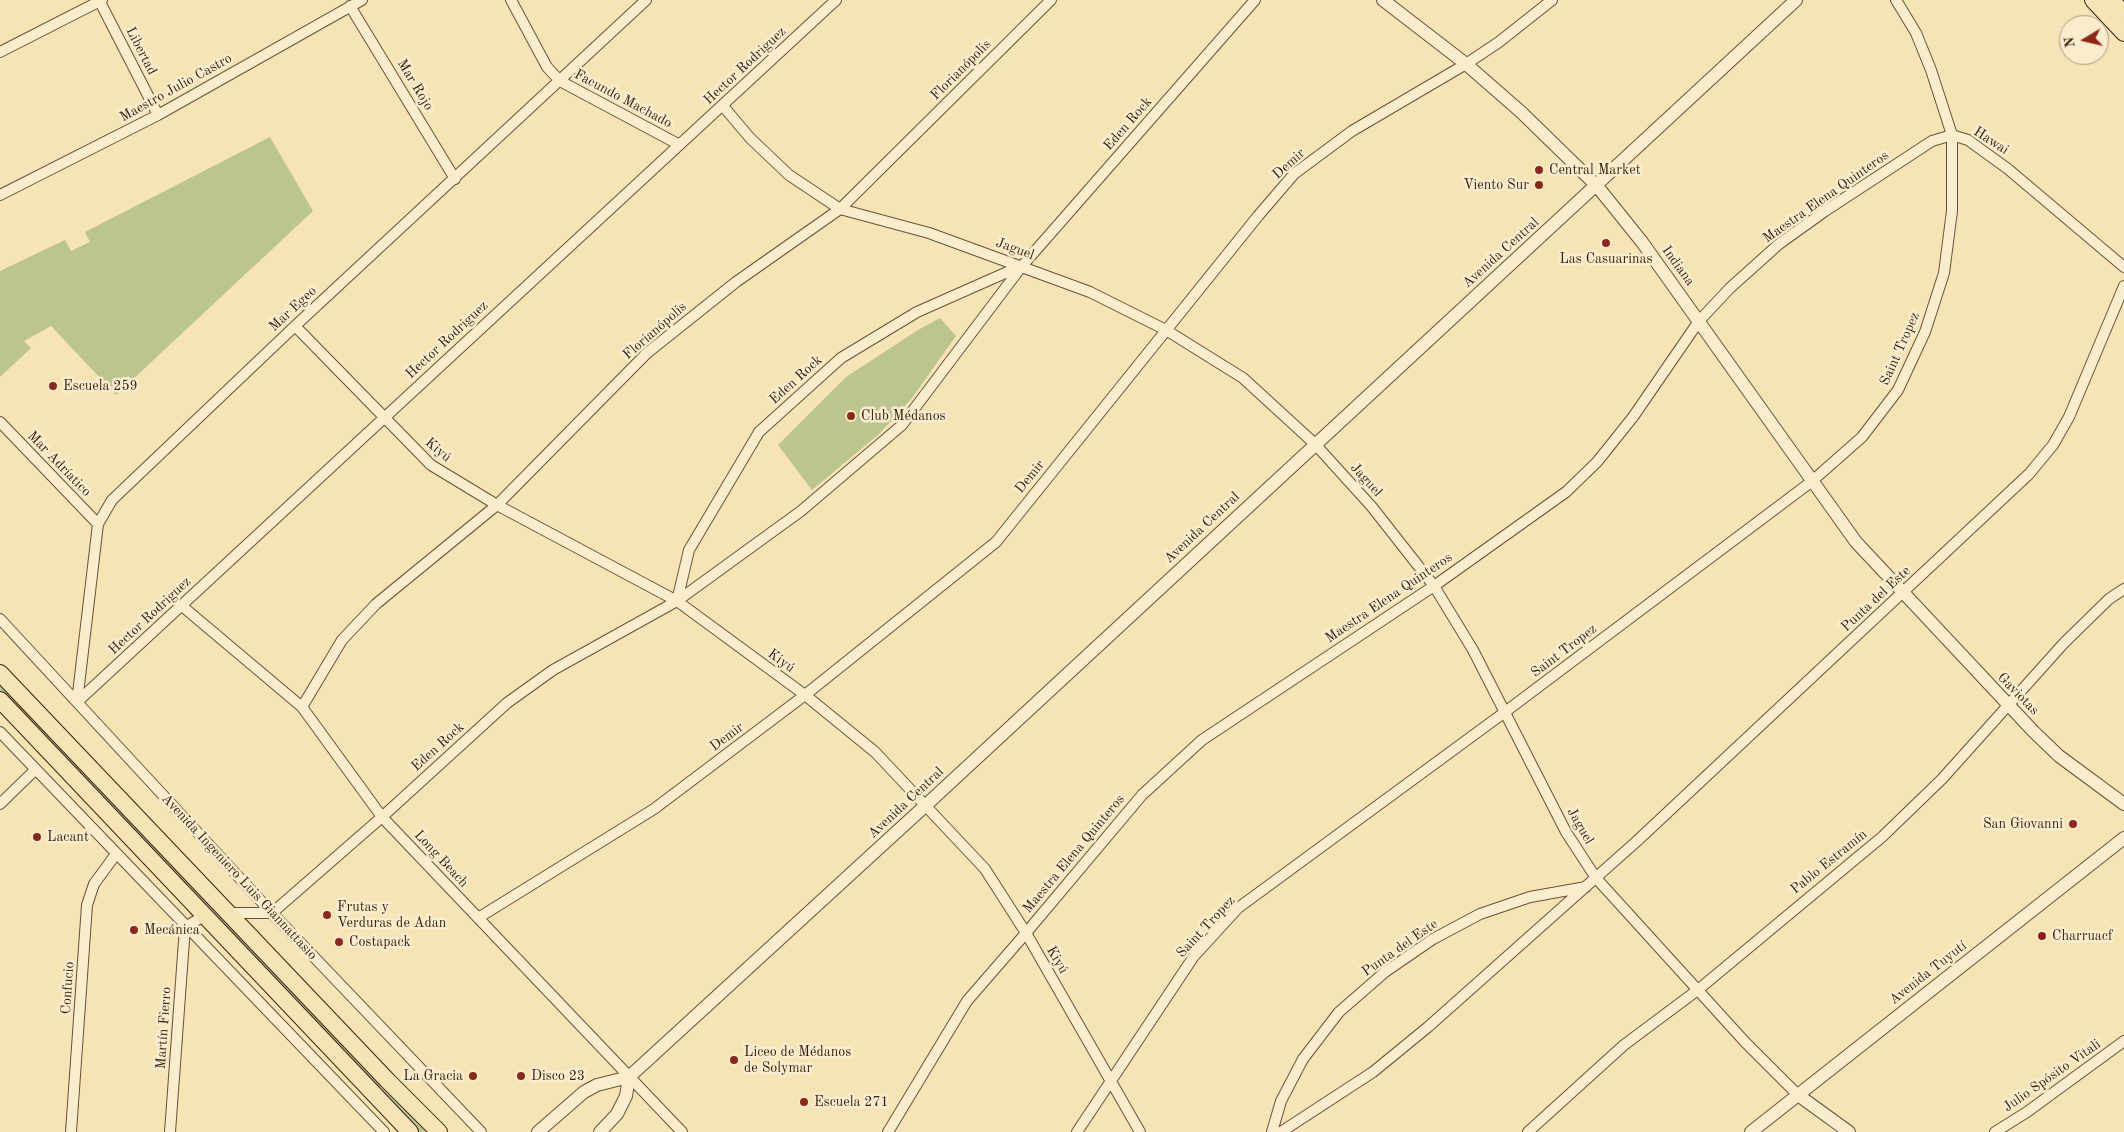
<!DOCTYPE html>
<html>
<head>
<meta charset="utf-8">
<style>
	body { margin:0 }
	#map { position:relative; width:2124px; height:1132px; overflow:hidden; background:#f6e4b4; font-family:"Old Standard TT",serif }
	canvas { display:block }
	.north { position:absolute; left:2059px; top:15px; width:50px; height:50px; box-sizing:border-box; background:#f9edce; border:1px solid #ad9b83; border-radius:50%; rotate:261deg; font-size:14px; font-weight:700; line-height:20px; text-align:center; color:#3b2013 }
	.north::after { content:''; display:block; margin:auto; width:18px; height:22px; background:#8f2418; clip-path:polygon(50% 0,100% 100%,50% 72%,0 100%) }
</style>
</head>
<body>
<div id="map">
<canvas width="2124" height="1132"></canvas>
<div class="north">N</div>
</div>
<script>
const g = document.querySelector('canvas').getContext('2d');
g.lineJoin = 'round';
function fill(path, color) { g.fillStyle = color; g.fill(path, 'evenodd'); }
const shape = rows => new Path2D(rows.map(r => 'M' + r).join(''));
function stroke(path, color, width, dash) { g.strokeStyle = color; g.lineWidth = width; g.lineCap = dash ? 'butt' : 'round'; g.setLineDash(dash || []); g.stroke(path); }
function label(font, color, halo, rows, align = 'center') {
  g.font = font + ' "Old Standard TT",serif'; g.lineWidth = 5; g.setLineDash([]); g.textBaseline = 'middle'; g.strokeStyle = halo; g.fillStyle = color; for (const [text, x, y, turn = 0] of rows) {
    g.save(); g.translate(x, y); g.rotate((+turn || 0) * Math.PI / 180); g.textAlign = isNaN(turn) ? turn : align; if (halo) g.strokeText(text, 0, 0); g.fillText(text, 0, 0); g.restore();
  }
}
fill(shape([
	[270,137,313,211,116,395,51,326,24,341,31,348,0,377,0,271,65,240,71,251,90,242,85,232],
	[940,318,956,336,912,398,879,434,812,490,778,445,846,377,918,330],
	[0,680,429,1132,417,1132,0,693]
]), '#bac58f');
const minor = shape([
	[99,0,158,115],
	[511,0,547,67,560,81,678,144],
	[350,6,455,179],
	[0,52,102,0],
	[723,106,750,138,789,175,840,209,929,233,1090,292,1166,330,1243,378,1315,444,1372,507,1434,586,1473,650,1566,832,1596,878,1745,1042,1798,1095],
	[1952,135,1968,140,2008,169,2124,267],
	[0,195,158,115,362,0],
	[295,326,431,465,497,505,677,601,805,695,875,752,985,869,1026,933,1140,1132],
	[0,422,98,524],
	[677,601,689,550,759,432,841,358,917,312,1021,266],
	[182,606,302,707,382,817,682,1132],
	[0,619,272,913,481,1132],
	[77,702,836,0],
	[77,702,98,524,112,500,295,326,646,0],
	[302,707,342,640,376,604,497,505,647,353,736,282,840,209,1051,0],
	[0,732,384,1132],
	[0,804,35,770],
	[228,913,272,913,382,817,507,703,553,670,677,601,801,511,902,425,1022,266,1255,0],
	[478,918,654,809,805,695,996,542,1258,216,1294,174,1352,131,1466,64,1499,42,1552,0],
	[185,927,204,916],
	[71,1132,87,905,94,884,116,854],
	[170,1132,185,927],
	[888,1132,967,1001,1026,933,1142,795,1202,740,1434,586,1566,492,1597,462,1633,417,1699,321,1730,288,1779,244,1825,211,1932,141,1952,135],
	[1077,1132,1194,956,1238,908,1505,712,1811,482,1862,437,1898,390,1925,332,1944,273,1952,211,1952,135,1931,70,1916,33,1896,0],
	[1272,1132,1281,1101,1303,1059,1339,1012,1385,972,1433,939,1480,914,1530,897,1586,887],
	[1281,1132,1373,1072,1428,1027,1637,841,2029,474,2053,445,2069,417,2124,286],
	[1528,1132,1624,1045,1699,989,1882,837,1942,779,2064,643,2109,599,2124,589],
	[1995,1132,2027,1112,2124,1041]
]);
const tertiary = shape([
	[1383,0,1466,64,1521,112,1597,186,1642,242,1856,542,2033,731,2059,756,2124,804],
	[1798,1095,1849,1132],
	[538,1132,584,1092,597,1085,629,1077,926,805,1796,0],
	[600,1132,617,1114,626,1096,629,1077],
	[1751,1132,2124,838]
]);
const primary = shape([
	[2093,0,2124,33],
	[2111,0,2124,13],
	[0,673,387,1080,439,1132],
	[0,700,410,1132]
]);
stroke(minor, '#6a513b', 12);
stroke(tertiary, '#6a513b', 14);
stroke(primary, '#3b2013', 18);
stroke(minor, '#f9edce', 10);
stroke(tertiary, '#f9edce', 12);
stroke(primary, '#f6e4b4', 16);
for (const [x, y, r, color] of [
	[1539,170,5,"#8f2418"],
	[1539,185,5,"#8f2418"],
	[1606,243,5,"#8f2418"],
	[53,386,5,"#8f2418"],
	[851,416,5,"#8f2418"],
	[2073,824,5,"#8f2418"],
	[37,837,5,"#8f2418"],
	[327,915,5,"#8f2418"],
	[134,930,5,"#8f2418"],
	[2042,936,5,"#8f2418"],
	[339,942,5,"#8f2418"],
	[734,1060,5,"#8f2418"],
	[473,1076,5,"#8f2418"],
	[521,1076,5,"#8f2418"],
	[804,1102,5,"#8f2418"]
]) { const dot = new Path2D(); dot.arc(x, y, r, 0, 2 * Math.PI); g.fillStyle = color; g.fill(dot); stroke(dot, '#f9edce', 2); }
label('14px', '#3b2013', '#f9edce', [
	["Libertad",141,51,63],
	["Hector Rodriguez",745,66,-43],
	["Florianópolis",961,70,-45],
	["Mar Rojo",415,85,59],
	["Maestro Julio Castro",176,88,-29],
	["Facundo Machado",623,99,28],
	["Eden Rock",1128,124,-49],
	["Hawai",1991,141,33],
	["Demir",1289,164,-42],
	["Maestra Elena Quinteros",1826,197,-35],
	["Jaguel",1015,249,20],
	["Avenida Central",1501,253,-42],
	["Indiana",1678,266,54],
	["Mar Egeo",293,309,-43],
	["Florianópolis",655,331,-41],
	["Hector Rodriguez",447,340,-43],
	["Saint Tropez",1900,349,-66],
	["Eden Rock",796,380,-42],
	["Kiyú",438,450,40],
	["Mar Adríatico",59,464,46],
	["Demir",1030,477,-51],
	["Jaguel",1366,480,48],
	["Avenida Central",1202,528,-43],
	["Maestra Elena Quinteros",1389,598,-34],
	["Punta del Este",1876,599,-43],
	["Hector Rodriguez",150,616,-43],
	["Saint Tropez",1564,651,-37],
	["Kiyú",781,661,36],
	["Gaviotas",2018,694,46],
	["Demir",727,737,-37],
	["Eden Rock",438,747,-42],
	["Avenida Central",906,803,-43],
	["Jaguel",1580,826,60],
	["Maestra Elena Quinteros",1074,854,-50],
	["Long Beach",441,859,47],
	["Pablo Estramín",1829,862,-39],
	["Avenida Ingeniero Luis Giannattasio",239,877,47],
	["Saint Tropez",1206,927,-47],
	["Punta del Este",1400,948,-35],
	["Kiyú",1057,960,60],
	["Avenida Tuyutí",1928,973,-38],
	["Confucio",68,988,-86],
	["Martín Fierro",164,1028,-86],
	["Julio Spósito Vitali",2052,1076,-35]
]);
label('14px', '#3b2013', '#f9edce', [
	["Central Market",1549,170],
	["Viento Sur",1529,185,"right"],
	["Las Casuarinas",1606,259,"center"],
	["Escuela 259",63,386],
	["Club Médanos",861,416],
	["San Giovanni",2063,824,"right"],
	["Lacant",47,837],
	["Frutas y",337,907],
	["Verduras de Adan",337,923],
	["Mecánica",144,930],
	["Charruacf",2052,936],
	["Costapack",349,942],
	["Liceo de Médanos",744,1052],
	["de Solymar",744,1068],
	["La Gracia",463,1076,"right"],
	["Disco 23",531,1076],
	["Escuela 271",814,1102]
], 'left');
</script>
</body>
</html>
